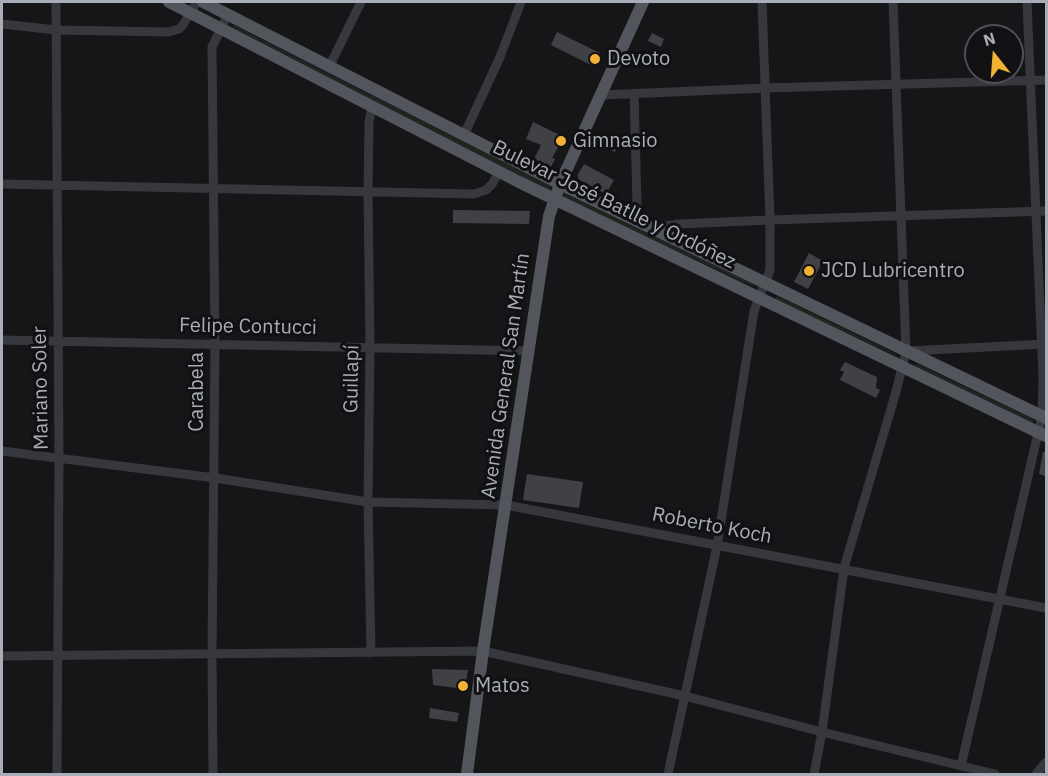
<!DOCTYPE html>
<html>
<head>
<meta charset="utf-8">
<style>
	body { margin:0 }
	#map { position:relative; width:1048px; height:776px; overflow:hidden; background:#161618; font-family:"IBM Plex Sans",sans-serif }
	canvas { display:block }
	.frame { position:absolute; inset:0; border:3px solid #a8adb8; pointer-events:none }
	.north { position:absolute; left:964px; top:24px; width:60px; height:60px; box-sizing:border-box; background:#111113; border:2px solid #4d4f55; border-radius:50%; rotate:343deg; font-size:16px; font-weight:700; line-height:24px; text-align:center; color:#a8adb8 }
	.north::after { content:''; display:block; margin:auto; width:21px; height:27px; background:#f2b134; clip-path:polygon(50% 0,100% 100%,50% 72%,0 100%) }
</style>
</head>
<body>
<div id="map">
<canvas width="1048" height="776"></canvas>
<div class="frame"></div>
<div class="north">N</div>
</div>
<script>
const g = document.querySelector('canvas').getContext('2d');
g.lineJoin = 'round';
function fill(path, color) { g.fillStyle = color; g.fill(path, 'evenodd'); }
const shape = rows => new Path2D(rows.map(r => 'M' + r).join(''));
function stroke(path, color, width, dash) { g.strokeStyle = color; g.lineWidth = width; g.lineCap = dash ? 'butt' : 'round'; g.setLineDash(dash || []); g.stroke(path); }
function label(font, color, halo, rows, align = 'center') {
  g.font = font + ' "IBM Plex Sans",sans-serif'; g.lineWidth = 6; g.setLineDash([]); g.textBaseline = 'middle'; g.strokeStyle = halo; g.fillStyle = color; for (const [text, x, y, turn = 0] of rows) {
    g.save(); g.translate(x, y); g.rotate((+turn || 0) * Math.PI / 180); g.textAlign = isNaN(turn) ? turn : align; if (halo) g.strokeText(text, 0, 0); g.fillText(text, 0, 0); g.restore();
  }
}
fill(shape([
	[233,25,550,186,551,189,548,190,233,28],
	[565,194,753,284,754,287,564,198,563,195],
	[777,296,896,354,897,356,775,300],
	[917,364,1033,419,1034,422,1032,423,915,366]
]), '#1e261f');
fill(shape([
	[557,32,600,53,593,66,551,45],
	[652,33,664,39,661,47,648,41],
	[533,122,564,137,552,158,555,159,551,167,534,159,541,145,526,139],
	[602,135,620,142,615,152,598,144],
	[584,164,614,180,606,194,578,179,578,174],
	[453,210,530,211,529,224,453,223],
	[809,253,823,261,808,289,794,282],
	[845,362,877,377,876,388,880,390,876,398,840,380,844,372,840,370],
	[1043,452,1047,452,1047,477,1039,474],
	[527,474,583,482,579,508,523,500],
	[432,669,468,670,465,689,433,685],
	[430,708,459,713,457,722,429,718]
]), '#404145');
stroke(shape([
	[56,2,59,458,57,774],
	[2,24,56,30,168,32,179,29,183,25,197,2],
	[330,65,361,2],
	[634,93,637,204,634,220],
	[601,95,766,88,1046,80],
	[464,135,500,57,521,2],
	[2,184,474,194,486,190,492,184,499,172],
	[653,228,678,224,770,220,1046,211],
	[2,340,529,351],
	[908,351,1046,344],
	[2,451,215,478,368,502,506,505,1046,608],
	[371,653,368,502,370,347,368,191,369,122,372,106],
	[2,656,483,651,685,696,822,732,995,774],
	[961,766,1042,416,1043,378,1027,2],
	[213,774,212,655,215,344,212,47,228,14],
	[668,774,717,546,754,311,770,270,770,220,762,2],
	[814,774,822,732,844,568,896,392,906,351,893,2],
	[1036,774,1046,762]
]), '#37383d', 9);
stroke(shape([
	[169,2,519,182,1046,436],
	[203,2,560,184,1046,418],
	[467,774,483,651,549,216,560,184,643,2]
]), '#53555c', 12);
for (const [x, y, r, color] of [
	[595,59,6,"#f2b134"],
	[561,141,6,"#f2b134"],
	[809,271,6,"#f2b134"],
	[463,686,6,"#f2b134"]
]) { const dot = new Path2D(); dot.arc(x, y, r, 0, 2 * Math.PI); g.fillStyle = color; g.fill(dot); stroke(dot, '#111113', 2); }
label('20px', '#a8adb8', '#111113', [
	["Devoto",607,59],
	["Gimnasio",573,141],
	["JCD Lubricentro",821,271],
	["Matos",475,686]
], 'left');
label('20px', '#a8adb8', '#111113', [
	["Bulevar José Batlle y Ordóñez",614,205,26],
	["Felipe Contucci",248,327,1],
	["Avenida General San Martín",506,376,-82],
	["Guillapí",352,379,-89],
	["Mariano Soler",41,388,-91],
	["Carabela",197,392,-90],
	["Roberto Koch",712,526,11]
]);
</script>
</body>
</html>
